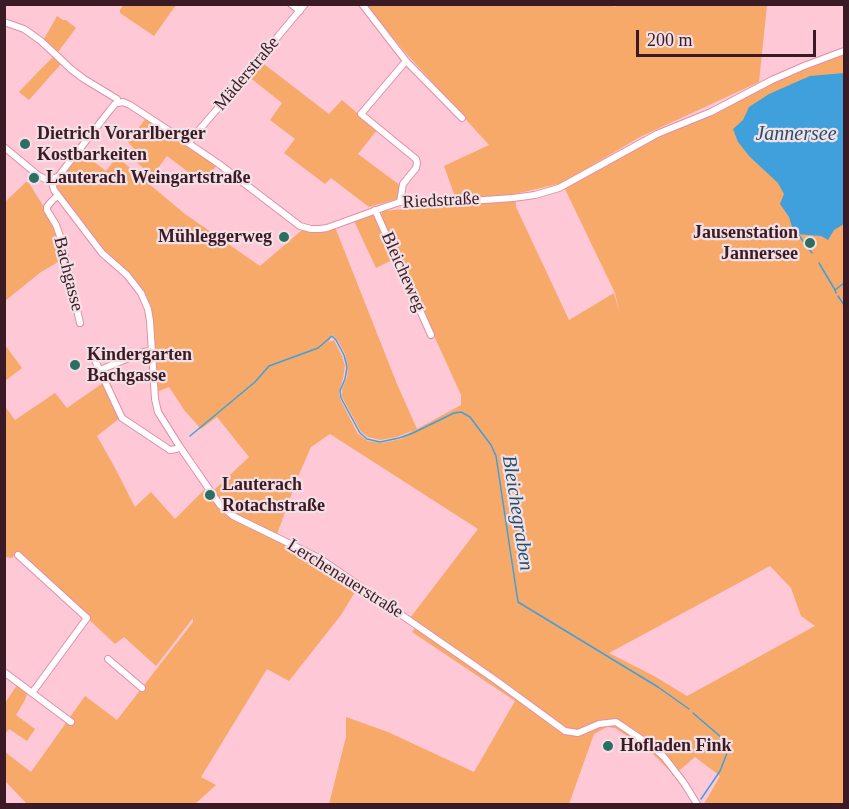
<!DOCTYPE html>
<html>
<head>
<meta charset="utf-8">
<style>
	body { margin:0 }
	#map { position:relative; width:849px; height:809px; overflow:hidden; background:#fec8d7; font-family:Georgia,serif }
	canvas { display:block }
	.frame { position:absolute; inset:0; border:6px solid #3a1a25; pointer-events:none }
	.scale { position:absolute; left:636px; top:30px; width:180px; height:27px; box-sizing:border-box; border:3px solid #3a1a25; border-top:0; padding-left:8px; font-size:18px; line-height:21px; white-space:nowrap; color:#3a1a25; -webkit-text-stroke:4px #f3e0e5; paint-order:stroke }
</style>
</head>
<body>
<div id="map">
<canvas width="849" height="809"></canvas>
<div class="frame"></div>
<div class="scale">200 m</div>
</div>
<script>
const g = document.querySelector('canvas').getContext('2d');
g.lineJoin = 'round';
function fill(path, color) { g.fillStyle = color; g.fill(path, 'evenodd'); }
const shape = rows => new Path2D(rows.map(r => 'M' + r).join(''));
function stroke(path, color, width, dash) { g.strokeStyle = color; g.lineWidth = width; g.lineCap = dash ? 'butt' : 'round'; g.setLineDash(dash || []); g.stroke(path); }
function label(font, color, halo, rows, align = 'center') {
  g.font = font + ' Georgia,serif'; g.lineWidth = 4.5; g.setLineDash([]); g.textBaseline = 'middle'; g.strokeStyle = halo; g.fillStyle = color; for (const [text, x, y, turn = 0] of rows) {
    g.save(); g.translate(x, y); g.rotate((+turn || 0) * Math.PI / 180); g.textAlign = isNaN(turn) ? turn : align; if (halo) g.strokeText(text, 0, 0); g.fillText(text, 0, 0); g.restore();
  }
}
fill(shape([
	[613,4,614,7,619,4,767,5,759,82,640,137,562,183,515,194,516,207,569,320,614,293,620,315,615,293,564,187,641,139,844,51,844,645,843,644,844,647,844,804,704,804,720,776,695,757,673,776,671,772,651,752,615,728,607,727,594,734,569,804,329,804,346,737,346,717,388,732,474,772,515,701,412,632,418,624,410,618,478,529,330,434,311,447,297,479,276,537,328,561,361,582,341,615,289,681,267,669,201,777,216,785,195,804,27,804,5,781,5,752,31,772,85,696,117,720,193,622,193,618,156,666,124,637,115,644,17,552,12,558,5,557,4,405,15,420,55,393,67,408,103,383,120,418,97,436,115,468,135,507,151,492,175,519,207,487,213,491,249,457,217,417,201,429,185,411,169,387,157,392,147,303,135,281,104,253,55,185,81,152,106,171,117,157,185,214,260,266,302,230,310,232,335,227,397,384,417,429,461,405,461,395,380,217,383,211,448,205,454,194,444,166,489,145,404,51,366,5],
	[332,334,338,341,345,354,348,367,347,377,342,390,342,397,361,432,368,437,380,440,397,437,412,431,401,439,381,443,368,441,358,434,340,399,339,393,343,379,345,366,342,356,334,340,329,342],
	[770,566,791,588,801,616,815,626,687,696,654,676,609,653],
	[123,5,123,4,176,5,154,36,120,13,120,10],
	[57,16,63,20,66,20,76,28,58,52,44,39],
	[54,56,61,64,29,100,19,92,38,72],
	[260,61,329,114,342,100,377,130,358,154,401,186,399,197,397,199,369,207,331,178,325,184,284,153,295,139,270,120,282,103,248,76],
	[146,118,217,165,203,183,167,156,152,176,132,158,137,152,128,142],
	[26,182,29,183,42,204,55,229,63,255,60,261,41,272,5,301,5,202],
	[372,214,375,216,394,259,376,268,354,221],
	[5,345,22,368,5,381],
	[17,685,25,691,27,695,25,700,16,715,35,729,27,741,9,729,5,734,5,703]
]), '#f7a96a');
fill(shape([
	[844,73,844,224,834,230,828,240,821,236,796,234,793,230,789,217,780,204,784,194,778,183,750,157,738,142,733,129,743,120,749,107,769,94,810,76]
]), '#3fa0db');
stroke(shape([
	[798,234,812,253],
	[819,263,835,290],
	[836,293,835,290,844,283],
	[838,296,844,305],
	[190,436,255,382,269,366,318,348,332,336,336,340,344,355,347,367,345,379,340,391,341,398,360,433,367,439,380,442,399,438,413,433,454,413,461,412,470,417,491,445,496,456,518,602,658,687,689,709],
	[693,713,722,738,726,745,727,753,720,771,701,799]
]), '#3fa0db', 1.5);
const minor = shape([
	[291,4,300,11],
	[362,4,406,61,462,118],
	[4,22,24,29,41,41,72,70,84,79,117,99,118,103],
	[118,103,123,102,130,105,188,143,219,164,300,226,311,229,320,229,327,228,385,207,400,202,441,203,513,198,535,195,559,188,657,134,711,112,772,80,804,66,844,51],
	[188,143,230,94,305,4],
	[4,147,39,176,45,179,51,179],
	[51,179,54,190,102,253,127,275,141,293,148,309,150,321,155,399,158,412,180,447,220,505,233,516,319,558,338,571,494,679,565,731,578,733,599,724,616,722,653,747,664,757,684,783,697,804],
	[51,179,58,177,61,173,110,110,115,104,118,103],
	[58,195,50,203,47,207,47,210,56,225,61,239,80,323],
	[400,202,403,184,416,168,417,163,416,159,361,114,406,61],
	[375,210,431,335],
	[93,356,122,418,170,450,176,449,180,447],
	[100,370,143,352,151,351],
	[18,555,87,618,32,693],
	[108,659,142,688],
	[4,672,71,722]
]);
stroke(minor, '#e28ea9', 8);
stroke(minor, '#fff', 6);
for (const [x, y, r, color] of [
	[25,144,6,"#2a6f62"],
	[34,178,6,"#2a6f62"],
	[284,237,6,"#2a6f62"],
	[810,243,6,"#2a6f62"],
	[75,365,6,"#2a6f62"],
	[210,495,6,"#2a6f62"],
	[608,746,6,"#2a6f62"]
]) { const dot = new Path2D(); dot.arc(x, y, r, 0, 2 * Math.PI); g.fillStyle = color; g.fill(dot); stroke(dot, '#f3e0e5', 2); }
label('18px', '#3a1a25', '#f3e0e5', [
	["Mäderstraße",247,74,-50],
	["Riedstraße",441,201,-3],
	["Bleicheweg",403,272,66],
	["Bachgasse",68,274,76],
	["Lerchenauerstraße",345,579,32]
]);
label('bold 18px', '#3a1a25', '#f3e0e5', [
	["Dietrich Vorarlberger",37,134],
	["Kostbarkeiten",37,155],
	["Lauterach Weingartstraße",46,178],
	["Jausenstation",798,233,"right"],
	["Jannersee",798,254,"right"],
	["Mühleggerweg",272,237,"right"],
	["Kindergarten",87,355],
	["Bachgasse",87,376],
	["Lauterach",222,485],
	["Rotachstraße",222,506],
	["Hofladen Fink",620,746]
], 'left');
label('italic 20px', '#1e506f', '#f3e0e5', [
	["Jannersee",796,135],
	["Bleichegraben",517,513,81]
]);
</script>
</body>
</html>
